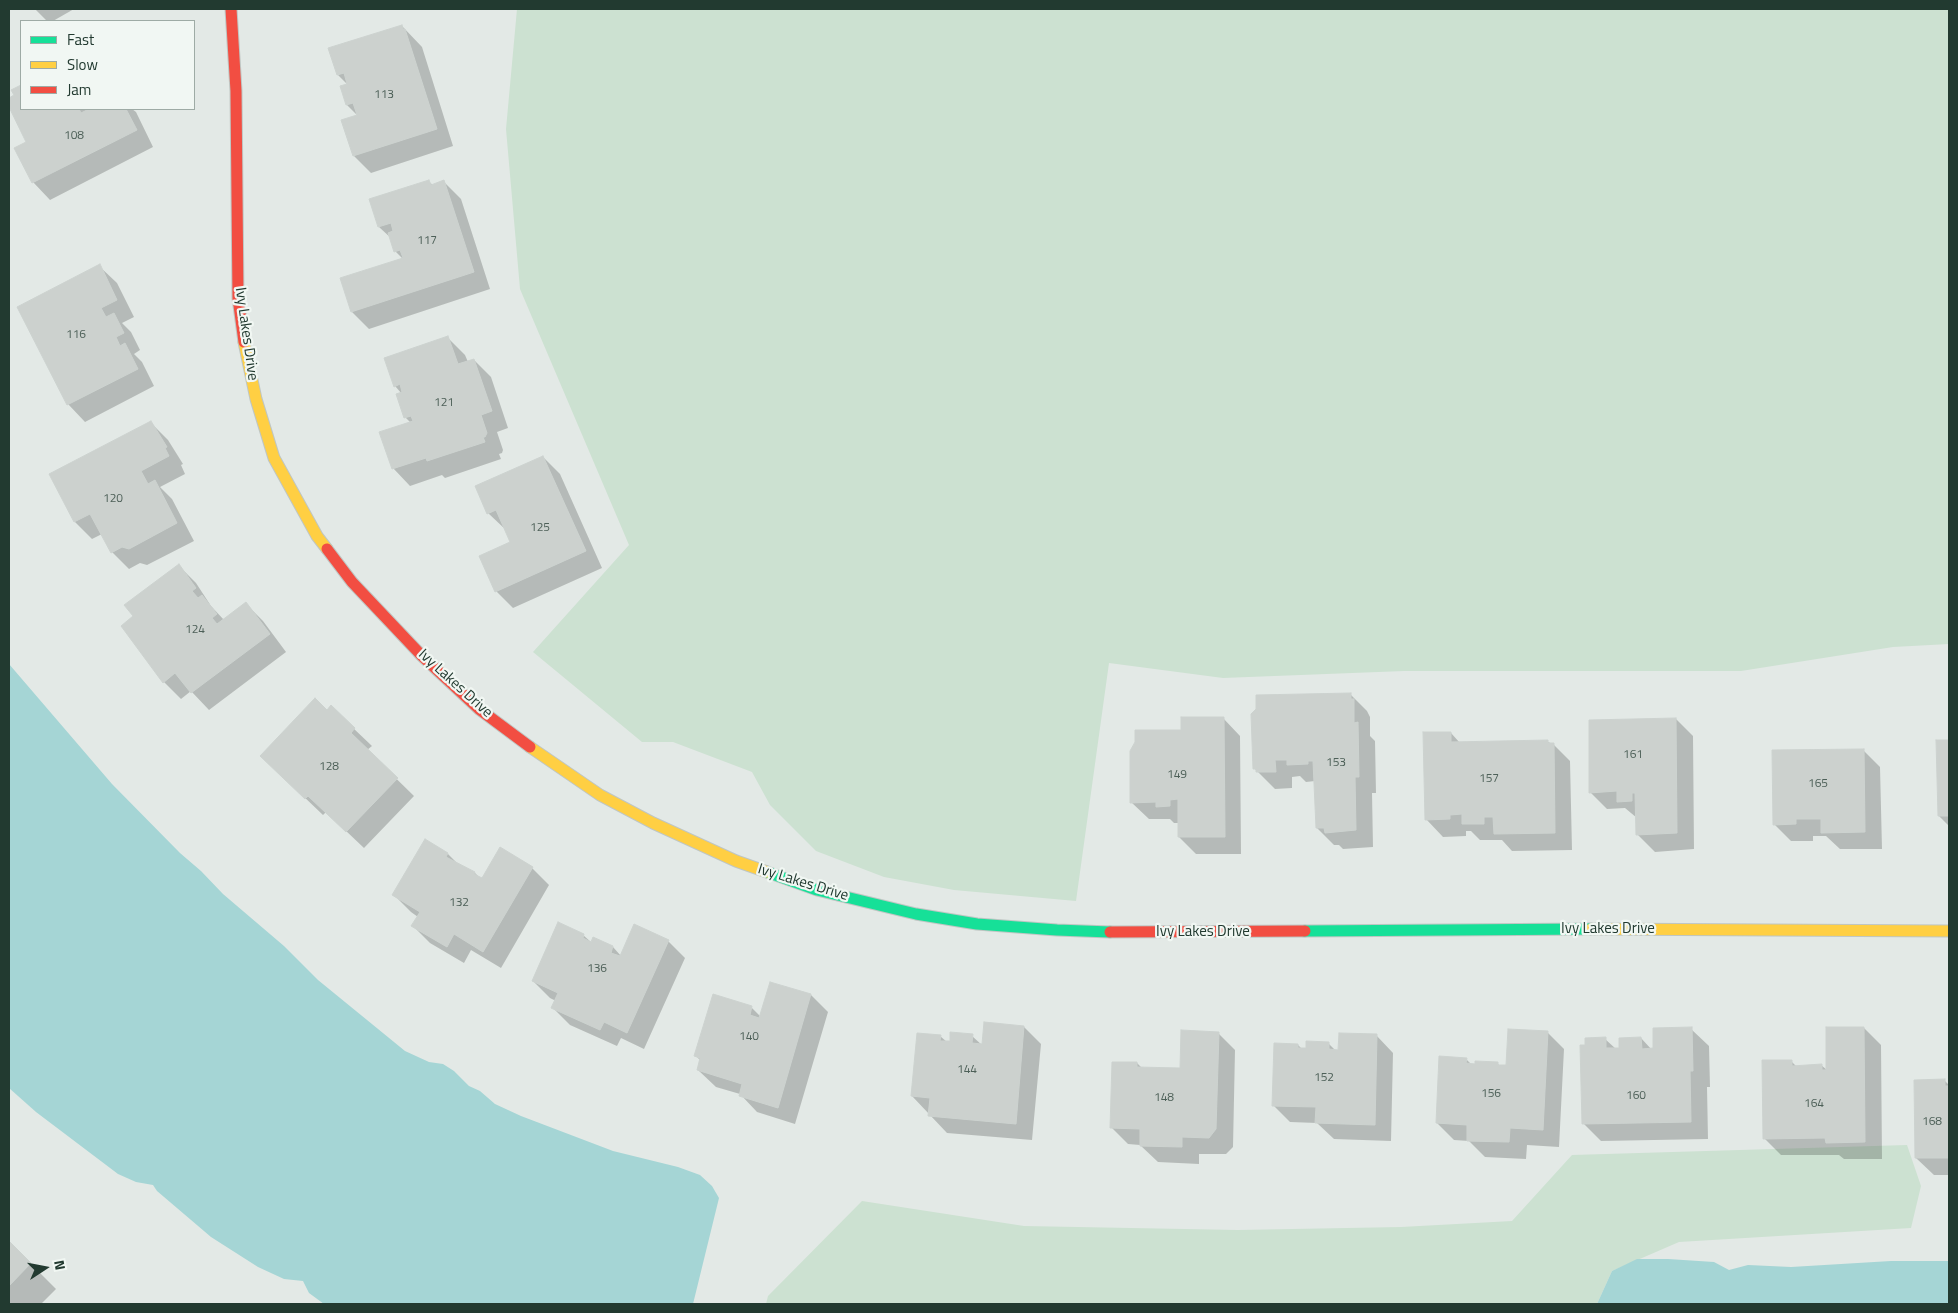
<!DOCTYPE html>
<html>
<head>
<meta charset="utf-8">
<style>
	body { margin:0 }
	#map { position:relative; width:1958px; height:1313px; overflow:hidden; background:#e3e9e6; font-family:"Titillium Web",sans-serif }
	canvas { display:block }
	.frame { position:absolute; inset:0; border:10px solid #223a30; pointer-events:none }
	.legend { position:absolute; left:20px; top:20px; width:175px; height:90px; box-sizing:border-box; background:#f1f7f3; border:1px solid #9eaba5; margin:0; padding:6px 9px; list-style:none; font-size:15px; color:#223a30 }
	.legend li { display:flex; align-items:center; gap:10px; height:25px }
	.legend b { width:25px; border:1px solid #9eaba5 }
	.north { position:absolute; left:20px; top:1243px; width:50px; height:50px; -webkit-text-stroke:4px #f1f7f3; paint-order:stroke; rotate:79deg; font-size:14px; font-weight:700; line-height:20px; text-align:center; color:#223a30 }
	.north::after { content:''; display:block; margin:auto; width:18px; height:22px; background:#223a30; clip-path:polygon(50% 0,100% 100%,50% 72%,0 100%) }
</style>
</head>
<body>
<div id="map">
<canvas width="1958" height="1313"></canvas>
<div class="frame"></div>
<ul class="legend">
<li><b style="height:6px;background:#16e098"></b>Fast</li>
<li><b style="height:6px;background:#ffcf43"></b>Slow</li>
<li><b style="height:6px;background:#f24e42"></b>Jam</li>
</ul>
<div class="north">N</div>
</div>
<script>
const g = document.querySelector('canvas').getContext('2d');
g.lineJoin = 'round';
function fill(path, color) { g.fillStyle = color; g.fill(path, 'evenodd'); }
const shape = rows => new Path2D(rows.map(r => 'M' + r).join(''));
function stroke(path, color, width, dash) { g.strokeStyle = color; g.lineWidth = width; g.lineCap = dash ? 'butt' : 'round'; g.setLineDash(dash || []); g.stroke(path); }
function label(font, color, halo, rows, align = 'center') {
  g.font = font + ' "Titillium Web",sans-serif'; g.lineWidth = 4.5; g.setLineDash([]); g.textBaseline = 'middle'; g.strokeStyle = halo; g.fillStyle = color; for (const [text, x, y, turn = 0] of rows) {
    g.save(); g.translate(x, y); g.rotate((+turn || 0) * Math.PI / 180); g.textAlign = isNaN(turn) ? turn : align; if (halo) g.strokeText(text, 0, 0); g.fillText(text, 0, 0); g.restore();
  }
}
fill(shape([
	[517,9,1949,9,1949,644,1893,647,1741,671,1404,671,1223,678,1109,663,1076,901,954,890,884,877,816,851,770,805,752,772,673,742,642,742,533,652,629,545,520,289,506,129],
	[1907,1145,1921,1186,1911,1228,1679,1242,1612,1271,1597,1304,766,1304,768,1296,862,1201,1024,1226,1238,1230,1401,1227,1512,1221,1572,1155]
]), '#cce1d1');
fill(shape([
	[9,664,112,784,180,853,201,871,223,894,284,946,318,980,405,1051,429,1062,443,1064,454,1071,469,1086,480,1091,495,1104,521,1116,613,1151,678,1167,700,1175,712,1186,719,1198,693,1304,324,1304,309,1293,303,1281,284,1279,258,1267,211,1237,157,1191,153,1185,136,1182,118,1174,36,1112,9,1088],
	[1637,1259,1668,1259,1714,1262,1729,1270,1748,1265,1791,1267,1891,1261,1949,1261,1949,1304,1597,1304,1612,1271]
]), '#a5d5d5');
fill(shape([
	[35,9,74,9,53,21,47,21],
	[402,26,422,47,453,146,371,173,354,156,358,116,347,105,348,85,338,75],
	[21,86,21,109,132,109,136,112,153,147,50,200,33,182,16,149,28,143,9,104,9,99,16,96,13,90],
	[429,182,433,185,444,182,461,199,490,289,369,329,352,312,341,279,403,259,395,251,392,239,379,227],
	[99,266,117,283,134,317,122,323,131,332,140,350,134,354,142,362,154,386,85,422,68,404],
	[448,338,465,355,468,362,474,360,491,377,508,428,497,432,503,450,502,453,499,454,501,459,445,478,442,475,410,486,393,468,411,423,405,417,402,394,395,386],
	[151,423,168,440,183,464,181,465,185,474,160,487,172,499,194,541,147,565,140,563,129,569,112,552,102,534,92,539,75,522,51,475],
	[543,457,560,474,602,568,513,608,496,591,511,543,506,530,488,513],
	[179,566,196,583,211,606,224,620,246,604,263,621,286,652,209,710,191,691,181,699,164,682,135,617],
	[1350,694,1367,711,1370,717,1370,736,1375,741,1376,793,1372,793,1373,847,1343,849,1339,845,1334,845,1317,828,1315,781,1306,782,1300,776,1292,777,1292,788,1275,789,1254,768],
	[331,707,372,746,367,750,414,796,364,848,326,812,323,815,279,773],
	[1223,718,1240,736,1241,854,1196,854,1179,837,1179,823,1174,823,1170,819,1149,819,1131,802,1182,731],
	[1676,719,1693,736,1694,849,1655,852,1638,835,1637,818,1625,808,1607,809,1590,792],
	[1451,733,1460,743,1548,742,1553,744,1570,761,1572,850,1512,851,1502,840,1480,840,1471,831,1466,831,1466,836,1443,837,1426,819],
	[1937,741,1949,741,1949,826,1939,816],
	[1863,750,1880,767,1882,849,1840,849,1826,836,1813,836,1813,841,1791,841,1774,824],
	[426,841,448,854,458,864,475,873,480,878,532,868,549,885,501,968,471,950,464,963,430,943,413,926,418,917,411,912,394,895],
	[583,935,592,943,594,939,613,947,621,956,668,941,685,958,644,1049,621,1038,617,1046,570,1025,553,1008,556,1001,550,998,533,981],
	[771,984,811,995,828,1012,795,1124,757,1112,740,1094,716,1087,698,1070,701,1061,696,1056,751,1007,761,1017],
	[1024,1027,1041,1044,1032,1140,947,1133,912,1096,940,1036,947,1042,972,1036,983,1046],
	[1864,1028,1881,1045,1882,1159,1844,1159,1839,1155,1781,1155,1764,1138,1791,1061,1797,1067,1821,1065,1827,1070],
	[1691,1029,1709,1046,1710,1087,1707,1087,1708,1139,1601,1141,1584,1124,1605,1039,1616,1049,1620,1049,1641,1038,1652,1050],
	[1547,1032,1564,1049,1559,1147,1527,1145,1526,1159,1485,1157,1469,1141,1454,1140,1437,1123,1466,1059,1472,1065,1497,1063,1500,1066,1507,1066],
	[1218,1033,1235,1050,1233,1147,1226,1154,1199,1154,1199,1164,1158,1162,1140,1145,1128,1144,1111,1127,1137,1063,1142,1068,1181,1069],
	[1376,1035,1393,1053,1391,1141,1334,1139,1317,1123,1290,1122,1273,1105,1298,1045,1302,1049,1328,1043,1336,1051],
	[1944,1080,1949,1085,1949,1175,1934,1175,1916,1158],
	[9,1242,56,1289,41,1304,9,1304]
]), '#0003');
const building = shape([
	[402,25,403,29,405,29,437,129,353,156,341,120,357,115,353,103,346,105,340,86,347,84,344,73,337,75,328,48,402,25],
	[21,85,21,109,79,109,81,113,89,109,126,109,137,130,32,183,14,148,26,142,9,107,9,98,14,95,11,90,21,85],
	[429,180,431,185,444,180,474,272,351,312,340,278,403,258,400,250,394,252,388,233,393,231,391,223,378,227,369,199,429,180],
	[100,264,117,300,101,308,106,317,114,313,124,333,116,337,120,346,125,343,138,369,67,405,17,307,100,264],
	[448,336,458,364,474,359,492,411,481,415,487,433,485,437,483,437,485,442,427,461,426,458,392,469,379,432,413,421,411,416,404,418,396,394,402,392,400,384,394,387,384,358,448,336],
	[151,421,167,447,165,448,169,456,141,471,148,484,155,480,177,523,129,549,122,547,111,553,90,514,74,522,49,474,151,421],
	[543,456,586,551,495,592,479,556,510,542,496,510,487,514,475,486,543,456],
	[179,564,196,588,192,591,198,598,202,595,217,614,212,618,217,624,246,602,270,634,191,693,175,673,163,683,121,626,133,616,124,605,179,564],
	[1351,693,1351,699,1354,699,1354,723,1358,722,1359,777,1355,777,1356,830,1325,833,1324,828,1316,828,1313,761,1308,761,1308,764,1287,765,1287,760,1275,760,1276,772,1256,772,1256,769,1253,769,1251,714,1256,709,1256,695,1351,693],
	[315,698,327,710,331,705,355,728,351,733,398,778,346,832,308,796,305,799,260,756,315,698],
	[1181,717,1224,717,1225,837,1178,837,1178,799,1170,800,1170,806,1156,807,1156,802,1130,803,1130,751,1135,742,1135,730,1181,730,1181,717],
	[1676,718,1677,833,1636,835,1635,793,1632,793,1632,801,1617,802,1617,791,1589,793,1589,720,1676,718],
	[1423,732,1451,732,1451,742,1548,740,1548,743,1554,743,1555,833,1494,834,1493,817,1484,817,1484,824,1462,824,1462,814,1450,815,1450,819,1425,820,1423,732],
	[1936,740,1949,740,1949,816,1938,816,1936,740],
	[1864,749,1865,832,1821,833,1821,819,1796,819,1796,824,1773,825,1772,750,1864,749],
	[425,839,448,853,446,857,475,872,474,874,482,878,500,847,533,867,483,952,454,934,447,947,411,926,420,912,392,895,425,839],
	[558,922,584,934,583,938,591,942,593,937,613,946,611,953,620,956,634,924,669,940,627,1033,604,1022,600,1030,551,1008,558,993,532,981,558,922],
	[770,982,811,994,778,1108,739,1096,742,1084,697,1070,700,1058,694,1056,713,994,752,1006,750,1015,759,1018,770,982],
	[984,1022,1024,1026,1016,1124,928,1116,930,1098,911,1096,917,1033,941,1035,940,1041,950,1041,950,1032,973,1034,972,1043,982,1044,984,1022],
	[1692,1027,1693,1071,1690,1071,1691,1122,1582,1124,1580,1045,1585,1045,1585,1038,1606,1037,1606,1048,1619,1048,1619,1038,1641,1037,1642,1049,1653,1048,1653,1028,1692,1027],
	[1826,1027,1864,1027,1865,1142,1826,1143,1825,1138,1763,1139,1762,1060,1792,1060,1792,1066,1822,1064,1822,1070,1826,1070,1826,1027],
	[1508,1029,1548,1031,1543,1130,1510,1128,1509,1142,1467,1141,1467,1125,1436,1123,1439,1056,1467,1058,1466,1063,1475,1064,1475,1061,1498,1062,1498,1065,1506,1065,1508,1029],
	[1181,1030,1219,1032,1216,1129,1209,1138,1182,1137,1182,1147,1140,1146,1140,1129,1110,1128,1112,1062,1137,1062,1137,1067,1180,1068,1181,1030],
	[1339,1033,1377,1034,1375,1125,1315,1123,1316,1107,1272,1106,1274,1043,1298,1044,1298,1048,1306,1048,1306,1041,1329,1042,1329,1049,1338,1050,1339,1033],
	[1945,1079,1945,1086,1949,1086,1949,1158,1915,1158,1914,1080,1945,1079],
	[9,1241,31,1263,9,1286,9,1241]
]);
fill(building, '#ccd1ce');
stroke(building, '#ccd2cf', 1);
const fast = shape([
	[767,872,817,890,916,914,977,924,1057,930,1110,932],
	[1305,931,1591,929]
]);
const slow = shape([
	[244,342,256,399,274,458,317,536,327,549],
	[530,747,600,795,653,823,736,861,767,872],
	[1591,929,1949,931]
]);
const jam = shape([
	[231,9,236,91,238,298,244,342],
	[327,549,352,582,422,656,479,709,530,747],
	[1110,932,1305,931]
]);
stroke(fast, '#bfc6c3', 13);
stroke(slow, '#bfc6c3', 13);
stroke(jam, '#bfc6c3', 13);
stroke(fast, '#16e098', 11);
stroke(slow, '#ffcf43', 11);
stroke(jam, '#f24e42', 11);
label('12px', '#4d6058', null, [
	["113",384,95],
	["108",74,136],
	["117",427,241],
	["116",76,335],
	["121",444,403],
	["120",113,499],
	["125",540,528],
	["124",195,630],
	["161",1633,755],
	["153",1336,763],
	["128",329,767],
	["149",1177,775],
	["157",1489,779],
	["165",1818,784],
	["132",459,903],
	["136",597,969],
	["140",749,1037],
	["144",967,1070],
	["152",1324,1078],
	["156",1491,1094],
	["160",1636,1096],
	["148",1164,1098],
	["164",1814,1104],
	["168",1932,1122]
]);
label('15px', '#223a30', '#f1f7f3', [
	["Ivy Lakes Drive",246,334,82],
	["Ivy Lakes Drive",455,684,42],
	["Ivy Lakes Drive",803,883,17],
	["Ivy Lakes Drive",1608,929],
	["Ivy Lakes Drive",1203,932]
]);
</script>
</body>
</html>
